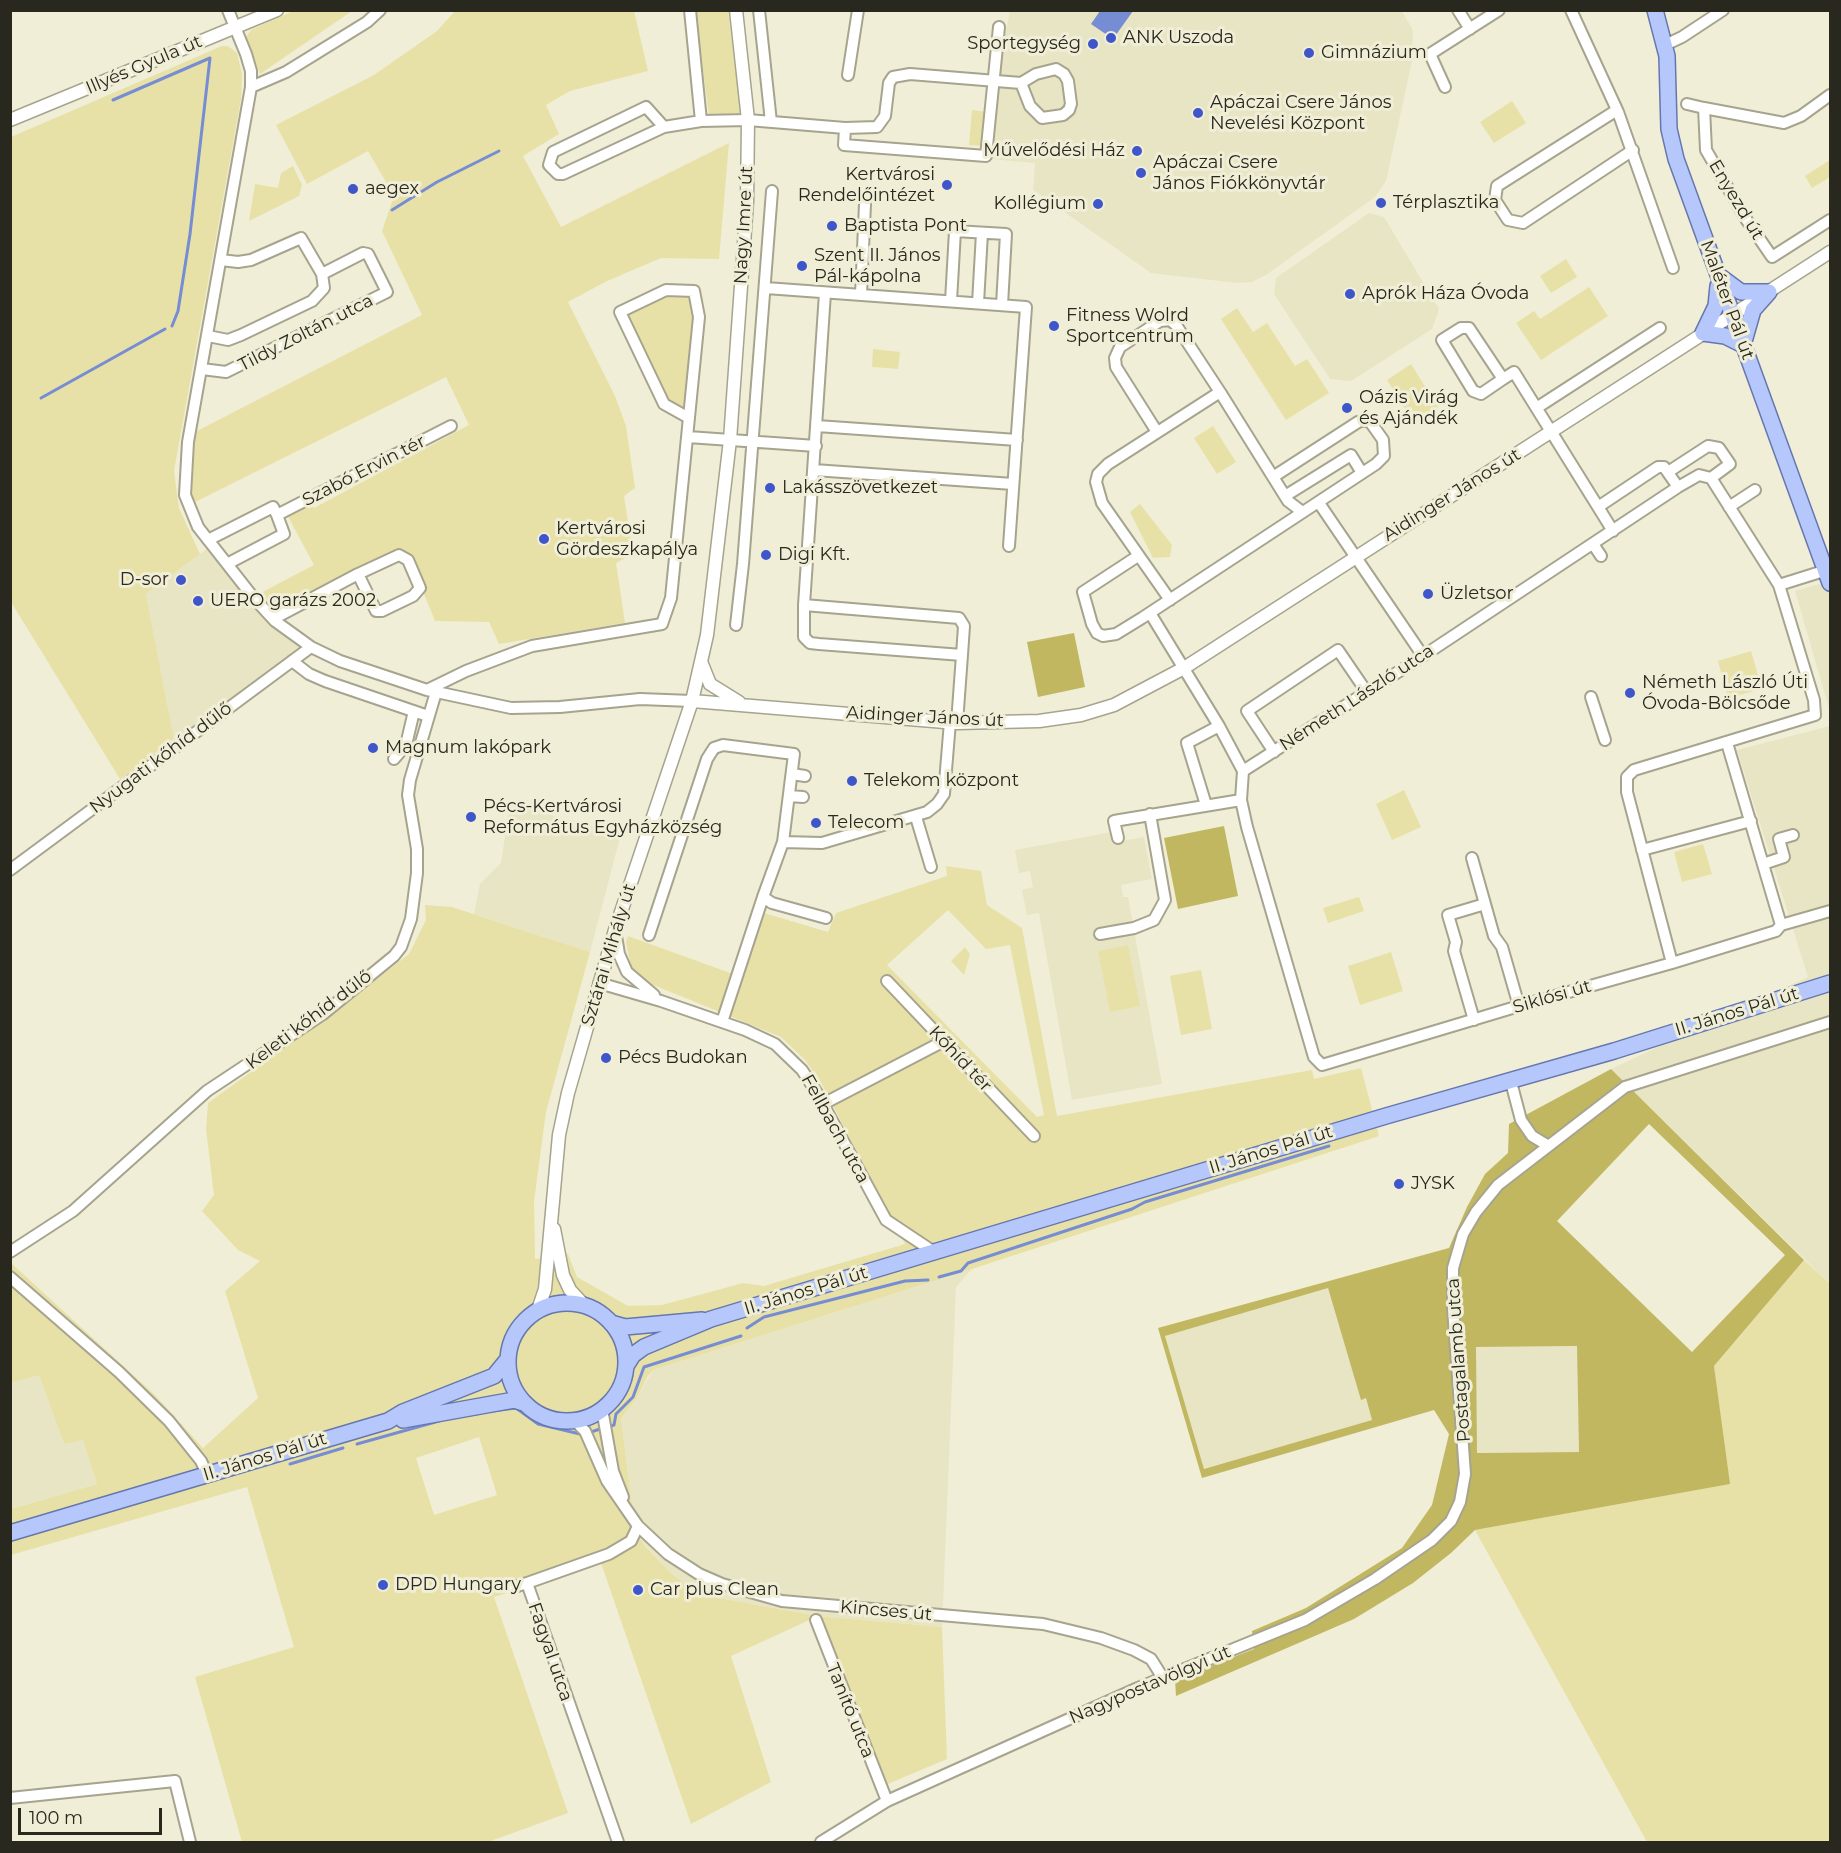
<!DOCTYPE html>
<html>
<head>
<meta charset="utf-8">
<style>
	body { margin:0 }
	#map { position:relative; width:1841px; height:1853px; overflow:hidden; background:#f0eed6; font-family:Montserrat,sans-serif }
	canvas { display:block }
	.frame { position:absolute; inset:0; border:12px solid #29281f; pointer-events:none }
	.scale { position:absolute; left:18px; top:1808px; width:144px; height:27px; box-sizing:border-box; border:3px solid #29281f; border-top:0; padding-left:8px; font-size:18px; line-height:21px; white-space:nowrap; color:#29281f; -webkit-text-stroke:4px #f0eed6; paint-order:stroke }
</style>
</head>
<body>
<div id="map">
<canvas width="1841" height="1853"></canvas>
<div class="frame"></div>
<div class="scale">100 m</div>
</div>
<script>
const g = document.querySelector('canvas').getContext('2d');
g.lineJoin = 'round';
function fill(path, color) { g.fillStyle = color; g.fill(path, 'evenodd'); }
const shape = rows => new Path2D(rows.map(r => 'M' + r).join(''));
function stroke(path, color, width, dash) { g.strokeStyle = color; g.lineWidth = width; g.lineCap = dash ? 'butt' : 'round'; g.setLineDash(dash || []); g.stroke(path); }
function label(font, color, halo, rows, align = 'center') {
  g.font = font + ' Montserrat,sans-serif'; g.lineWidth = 6; g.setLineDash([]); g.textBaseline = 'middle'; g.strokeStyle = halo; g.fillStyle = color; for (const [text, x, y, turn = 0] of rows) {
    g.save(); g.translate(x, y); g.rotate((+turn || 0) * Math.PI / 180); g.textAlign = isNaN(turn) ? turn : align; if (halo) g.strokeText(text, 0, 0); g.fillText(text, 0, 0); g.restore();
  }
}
fill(shape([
	[1401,10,1413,30,1412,61,1386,181,1375,197,1266,275,1252,282,1237,283,1151,273,1033,190,1035,163,990,159,999,67,1010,11],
	[1369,213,1384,217,1439,309,1432,329,1351,381,1330,379,1274,294,1276,278],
	[212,545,253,597,311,647,182,742,174,739,146,594],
	[1830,581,1830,712,1795,591],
	[1830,726,1830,1284,1611,1069,1808,977,1737,750],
	[510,804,621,834,590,952,474,914,480,884,501,863],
	[1112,832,1115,842,1144,837,1152,879,1121,885,1123,897,1128,897,1162,1084,1072,1100,1039,913,1027,915,1022,890,1033,887,1030,871,1019,873,1015,850],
	[972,1269,956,1287,942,1627,817,1616,719,1598,693,1589,673,1575,645,1545,639,1536,633,1512,621,1419,637,1398,653,1370],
	[1328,1288,1361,1399,1366,1398,1372,1420,1204,1469,1165,1336],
	[1578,1346,1579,1452,1476,1453,1475,1347],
	[39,1374,64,1444,83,1439,97,1484,11,1509,11,1383]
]), '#e8e5c5');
fill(shape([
	[293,11,352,11,260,74,246,37,251,30],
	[455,11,634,11,648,71,570,91,546,105,559,134,523,156,561,227,729,143,719,259,661,258,605,282,568,302,615,396,626,426,635,488,624,496,633,554,616,563,625,623,499,644,489,622,435,621,407,552,273,619,253,597,314,565,285,511,309,499,314,508,469,425,446,377,191,504,187,495,191,443,197,431,422,315,382,231,394,196,368,151,307,184,276,125,374,75,437,31],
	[695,11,728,11,741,113,709,115],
	[222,46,228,46,237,53,242,74,241,99,174,471,179,508,200,554,146,594,174,739,120,779,11,602,11,137],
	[1512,101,1526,123,1494,143,1480,122],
	[972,110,987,112,984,146,969,145],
	[1830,160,1830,177,1812,188,1805,176],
	[293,166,302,185,299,196,249,221,255,184,278,188,281,173],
	[1566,259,1577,277,1551,293,1540,276],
	[1589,287,1608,316,1541,360,1516,323,1534,311,1540,319],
	[666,291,693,291,697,301,688,417,665,404,622,312],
	[1237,308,1253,332,1267,323,1295,366,1307,359,1329,393,1286,420,1221,319],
	[873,349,900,352,898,369,872,367],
	[1411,364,1438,407,1414,423,1387,380],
	[1213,426,1236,462,1217,474,1194,438],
	[1140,504,1172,545,1170,557,1153,558,1130,512],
	[1751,651,1762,689,1728,698,1718,661],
	[1404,790,1421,827,1392,840,1376,804],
	[1703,844,1712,874,1682,882,1674,852],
	[946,866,981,871,987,905,1022,928,1057,1116,1312,1070,1314,1079,1361,1068,1379,1136,972,1269,653,1370,648,1376,637,1398,621,1419,633,1512,639,1536,645,1546,673,1575,693,1589,719,1598,817,1616,942,1627,947,1759,883,1786,816,1617,731,1656,771,1782,691,1824,601,1563,494,1597,568,1813,488,1842,242,1842,195,1677,294,1647,247,1487,11,1555,11,1509,97,1484,83,1440,64,1444,39,1375,11,1383,11,1263,155,1395,203,1448,258,1398,225,1291,260,1261,238,1250,202,1211,214,1195,206,1129,208,1103,349,1001,409,954,426,920,425,905,452,907,590,952,546,1112,534,1202,535,1259,568,1254,577,1277,628,1306,662,1305,743,1283,764,1286,905,1244,820,1081,805,1060,781,1037,646,982,631,968,626,942,628,936,733,974,754,910,828,932,836,913,947,876],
	[948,910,986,949,1010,945,1044,1115,1037,1117,887,965],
	[479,1437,497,1495,434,1515,416,1458],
	[1359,897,1364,911,1328,923,1323,908],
	[1128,945,1140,1006,1110,1012,1098,951],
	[965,947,970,954,964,975,951,961],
	[1391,952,1403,991,1360,1005,1348,966],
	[1201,970,1212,1029,1181,1035,1170,976],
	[1804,1260,1830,1284,1830,1842,1647,1842,1475,1530,1729,1484,1714,1366]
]), '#e8e1a7');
fill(shape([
	[1074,633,1085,687,1038,697,1027,642],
	[1224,826,1238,896,1178,909,1164,838],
	[1611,1069,1804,1260,1714,1366,1730,1484,1475,1530,1451,1553,1413,1583,1354,1619,1176,1696,1175,1680,1254,1649,1252,1631,1306,1608,1402,1548,1432,1505,1449,1434,1434,1410,1202,1478,1158,1328,1449,1248,1467,1207,1485,1174,1508,1153,1509,1124],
	[1649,1124,1785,1255,1692,1352,1557,1221],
	[1328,1288,1361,1400,1366,1398,1372,1420,1204,1469,1165,1336],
	[1577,1346,1579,1452,1477,1453,1476,1347]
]), '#c1b761');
fill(shape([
	[1100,11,1100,10,1133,11,1113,39,1091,24]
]), '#768cd3');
stroke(shape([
	[113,100,210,58,190,234,178,311,172,326],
	[392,210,437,182,499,151],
	[41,398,165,329],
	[939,1277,961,1271,968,1263,1132,1209,1145,1202,1329,1146],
	[747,1328,764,1317,905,1281,928,1280],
	[492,1411,516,1408,538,1424,580,1434],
	[611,1426,614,1425,616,1414,633,1397,644,1367,741,1336],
	[591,1432,600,1429],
	[357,1444,439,1421],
	[290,1464,343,1448]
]), '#768cd3', 3);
const minor = shape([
	[228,10,246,54,251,71,251,87,188,442,185,495,198,527,253,597,275,621,311,647,340,661,427,690,511,708,560,707,640,699,692,701],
	[690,10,701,121],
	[759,10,771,122],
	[1458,10,1470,29],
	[1571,10,1618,112,1673,268],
	[1665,45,1682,37,1723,10],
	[848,75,858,10],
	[251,87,286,72,367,22,380,10],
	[1445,87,1430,54,1499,10],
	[1830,95,1801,116,1784,123,1704,108,1706,150,1746,219,1772,257,1830,220],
	[1687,104,1704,108],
	[1617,110,1497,186,1495,200,1508,220,1523,223,1633,150],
	[664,127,563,174,558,174,549,165,553,152,646,107,664,127,701,121,748,120,845,128,844,145,986,156,999,27],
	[845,128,877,127,885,116,889,83,893,77,910,74,1021,83,1030,106,1042,118,1063,115,1069,110,1071,104,1068,81,1064,74,1056,69,1036,74,1021,83],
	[766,288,1026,307,1009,546],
	[825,293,804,605,804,637,810,643,819,644,962,655,957,723],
	[861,295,865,204],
	[951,301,955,231,1006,234,1002,305],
	[978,303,982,233],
	[208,336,228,340,241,335,312,301,324,288,322,274],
	[202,369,226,372,387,292,368,254,363,253,322,274,301,238,251,260,238,262,221,260],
	[1503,379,1469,328,1461,328,1442,340,1473,391,1481,394,1503,379,1514,372,1613,531],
	[1538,407,1660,328],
	[817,426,1017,440],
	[1157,432,1116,367,1115,358,1120,347,1160,321,1170,320,1176,325,1220,392,1288,501,1301,511],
	[688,437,816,446],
	[814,470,1013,484],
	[1668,472,1708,446,1719,448,1730,464,1711,478],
	[1285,496,1351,455,1362,473],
	[1319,503,1423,656],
	[1598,507,1658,467,1664,467,1678,487],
	[1729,507,1755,490],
	[208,540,273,507,277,515,451,426],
	[1593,544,1601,556],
	[1138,556,1083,592,1092,624,1097,633,1103,636,1116,634,1142,618,1376,464,1384,456,1383,440,1371,423,1365,420,1358,422,1273,477],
	[227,564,284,534,277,515],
	[1779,585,1830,569],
	[1170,600,1102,503,1096,482,1098,474,1108,464,1220,392],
	[804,605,959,618,964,626,962,655],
	[1150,613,1219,726,1243,771],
	[273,619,358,574,399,555,408,560,420,588,413,596,382,611,376,611,358,574],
	[736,625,743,564,772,191],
	[292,661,309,674,325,681,428,716],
	[427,690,466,671,532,646,662,624,671,598,699,317,694,291,666,290,620,312,664,404,689,418],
	[1591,697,1605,740],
	[1274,752,1247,711,1338,650,1366,691],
	[394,759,406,745,414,711],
	[792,774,805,776],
	[789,796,803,797],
	[1206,805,1187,743,1219,726],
	[916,817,931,867],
	[1118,838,1114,821,1241,800],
	[783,842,822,843,927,812,937,804,944,794,950,722],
	[1642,850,1751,821],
	[1472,858,1485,904],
	[1763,864,1784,857,1779,839,1793,835],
	[10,870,311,647],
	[1781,925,1830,911],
	[615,930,619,954,627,972,654,995],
	[1100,934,1134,928,1154,920,1165,900,1150,814],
	[649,935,707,759,714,748,723,745,794,754,783,842,763,897,772,903,826,918],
	[1672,963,1627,792,1627,777,1634,770,1815,715,1814,700,1779,585,1711,478,1699,475,1678,487,1423,656,1243,771,1241,800,1247,827,1314,1057,1322,1065,1519,1006,1672,963,1776,931,1781,925,1727,743],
	[887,981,1034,1136],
	[599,983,661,1001,745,1030,775,1044,802,1070,817,1093,886,1220,934,1252],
	[1474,1020,1454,951,1456,942,1448,915,1485,904,1494,936,1502,947,1519,1006],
	[722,1022,763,897],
	[1511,1082,1521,1120,1532,1136,1547,1145],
	[823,1104,944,1041],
	[10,1252,73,1211,207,1091,323,1014,394,956,401,947,411,919,417,873,417,849,408,795,410,780,436,692],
	[10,1277,119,1372,169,1421,201,1461,207,1474],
	[602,1409,613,1471,623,1497],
	[566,1421,577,1423,585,1431,607,1481,638,1526,668,1554,699,1574,722,1584,782,1601,1043,1624,1101,1638,1134,1650,1151,1659,1163,1678],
	[514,1587,527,1583],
	[816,1620,887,1801],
	[10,1798,175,1781,190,1842],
	[618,1842,527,1583,609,1554,631,1541,638,1526],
	[821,1842,887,1801,1138,1688,1305,1620,1375,1579,1432,1540,1451,1521,1460,1502,1465,1474,1453,1308,1453,1268,1463,1234,1476,1212,1498,1185,1625,1087,1830,1022]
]);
const tertiary = shape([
	[10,120,277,10],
	[702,664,710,684,739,702],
	[692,701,957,723,1039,721,1081,715,1114,705,1184,668,1830,252],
	[554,1229,563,1275,570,1290,584,1305],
	[538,1310,545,1289,559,1135,568,1093,615,930,692,701,707,635,730,440,747,202,748,120,736,10]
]);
const primary = shape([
	[1655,10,1667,56,1669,129,1676,159,1830,583],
	[1718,275,1741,292,1769,292],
	[1703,333,1716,306,1718,286],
	[1703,333,1725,336,1743,345],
	[1743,345,1753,310,1769,292],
	'508 1362a59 59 0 1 1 118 0a59 59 0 1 1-118 0Z',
	[611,1323,625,1327,702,1320],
	[626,1366,633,1355,644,1347,711,1319,1386,1116,1614,1051,1830,983],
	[403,1420,514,1400,526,1404],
	[10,1533,388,1421,403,1412,494,1376,508,1359]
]);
stroke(minor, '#a6a48e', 14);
stroke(tertiary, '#a6a48e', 15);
stroke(primary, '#6577ad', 18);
stroke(minor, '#fff', 10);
stroke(tertiary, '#fff', 12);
stroke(primary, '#b6c7fc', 15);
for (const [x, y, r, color] of [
	[1111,38,6,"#3e56c9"],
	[1093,44,6,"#3e56c9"],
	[1309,53,6,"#3e56c9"],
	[1198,113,6,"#3e56c9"],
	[1137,151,6,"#3e56c9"],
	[1141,173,6,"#3e56c9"],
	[947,185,6,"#3e56c9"],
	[353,189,6,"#3e56c9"],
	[1381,203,6,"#3e56c9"],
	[1098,204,6,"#3e56c9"],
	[832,226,6,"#3e56c9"],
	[802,266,6,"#3e56c9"],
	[1350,294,6,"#3e56c9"],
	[1054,326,6,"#3e56c9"],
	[1347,408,6,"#3e56c9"],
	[770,488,6,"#3e56c9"],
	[544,539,6,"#3e56c9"],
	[766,555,6,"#3e56c9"],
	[181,580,6,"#3e56c9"],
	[1428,594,6,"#3e56c9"],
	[198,601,6,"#3e56c9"],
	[1630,693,6,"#3e56c9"],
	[373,748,6,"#3e56c9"],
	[852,781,6,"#3e56c9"],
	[471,817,6,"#3e56c9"],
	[816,823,6,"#3e56c9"],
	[606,1058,6,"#3e56c9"],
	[1399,1184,6,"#3e56c9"],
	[383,1585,6,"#3e56c9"],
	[638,1590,6,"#3e56c9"]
]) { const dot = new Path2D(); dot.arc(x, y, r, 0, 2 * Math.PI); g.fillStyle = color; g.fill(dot); stroke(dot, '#f0eed6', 2); }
label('18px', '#29281f', '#f0eed6', [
	["ANK Uszoda",1123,38],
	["Sportegység",1081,44,"right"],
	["Gimnázium",1321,53],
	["Apáczai Csere János",1210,103],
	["Nevelési Központ",1210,124],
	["Művelődési Ház",1125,151,"right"],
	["Apáczai Csere",1153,163],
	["János Fiókkönyvtár",1153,184],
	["Kertvárosi",935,175,"right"],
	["Rendelőintézet",935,196,"right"],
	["aegex",365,189],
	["Térplasztika",1393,203],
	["Kollégium",1086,204,"right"],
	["Baptista Pont",844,226],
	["Szent II. János",814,256],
	["Pál-kápolna",814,277],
	["Aprók Háza Óvoda",1362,294],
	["Fitness Wolrd",1066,316],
	["Sportcentrum",1066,337],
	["Oázis Virág",1359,398],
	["és Ajándék",1359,419],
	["Lakásszövetkezet",782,488],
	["Kertvárosi",556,529],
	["Gördeszkapálya",556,550],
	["Digi Kft.",778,555],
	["D-sor",169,580,"right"],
	["Üzletsor",1440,594],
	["UERO garázs 2002",210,601],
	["Németh László Úti",1642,683],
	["Óvoda-Bölcsőde",1642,704],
	["Magnum lakópark",385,748],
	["Telekom központ",864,781],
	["Pécs-Kertvárosi",483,807],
	["Református Egyházközség",483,828],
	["Telecom",828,823],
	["Pécs Budokan",618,1058],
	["JYSK",1411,1184],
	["DPD Hungary",395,1585],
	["Car plus Clean",650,1590]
], 'left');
label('18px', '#29281f', '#f0eed6', [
	["Illyés Gyula út",144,65,-23],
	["Enyezd út",1736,200,59],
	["Nagy Imre út",744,225,-87],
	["Maléter Pál út",1727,300,70],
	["Tildy Zoltán utca",306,333,-27],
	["Szabó Ervin tér",364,471,-27],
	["Aidinger János út",1452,495,-32],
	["Németh László utca",1357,698,-33],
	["Aidinger János út",925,717,3],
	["Nyugati kőhíd dűlő",161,758,-37],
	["Sztárai Mihály út",609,955,-73],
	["Siklósi út",1552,997,-16],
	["II. János Pál út",1737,1012,-17],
	["Keleti kőhíd dűlő",309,1020,-37],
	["Kőhíd tér",960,1059,47],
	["Fellbach utca",835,1129,61],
	["II. János Pál út",1271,1150,-17],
	["II. János Pál út",806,1291,-17],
	["Postagalamb utca",1459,1360,-94],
	["II. János Pál út",265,1457,-17],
	["Kincses út",886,1611,5],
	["Fagyal utca",550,1652,71],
	["Nagypostavölgyi út",1150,1685,-23],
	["Tanító utca",850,1711,68]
]);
</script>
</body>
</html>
